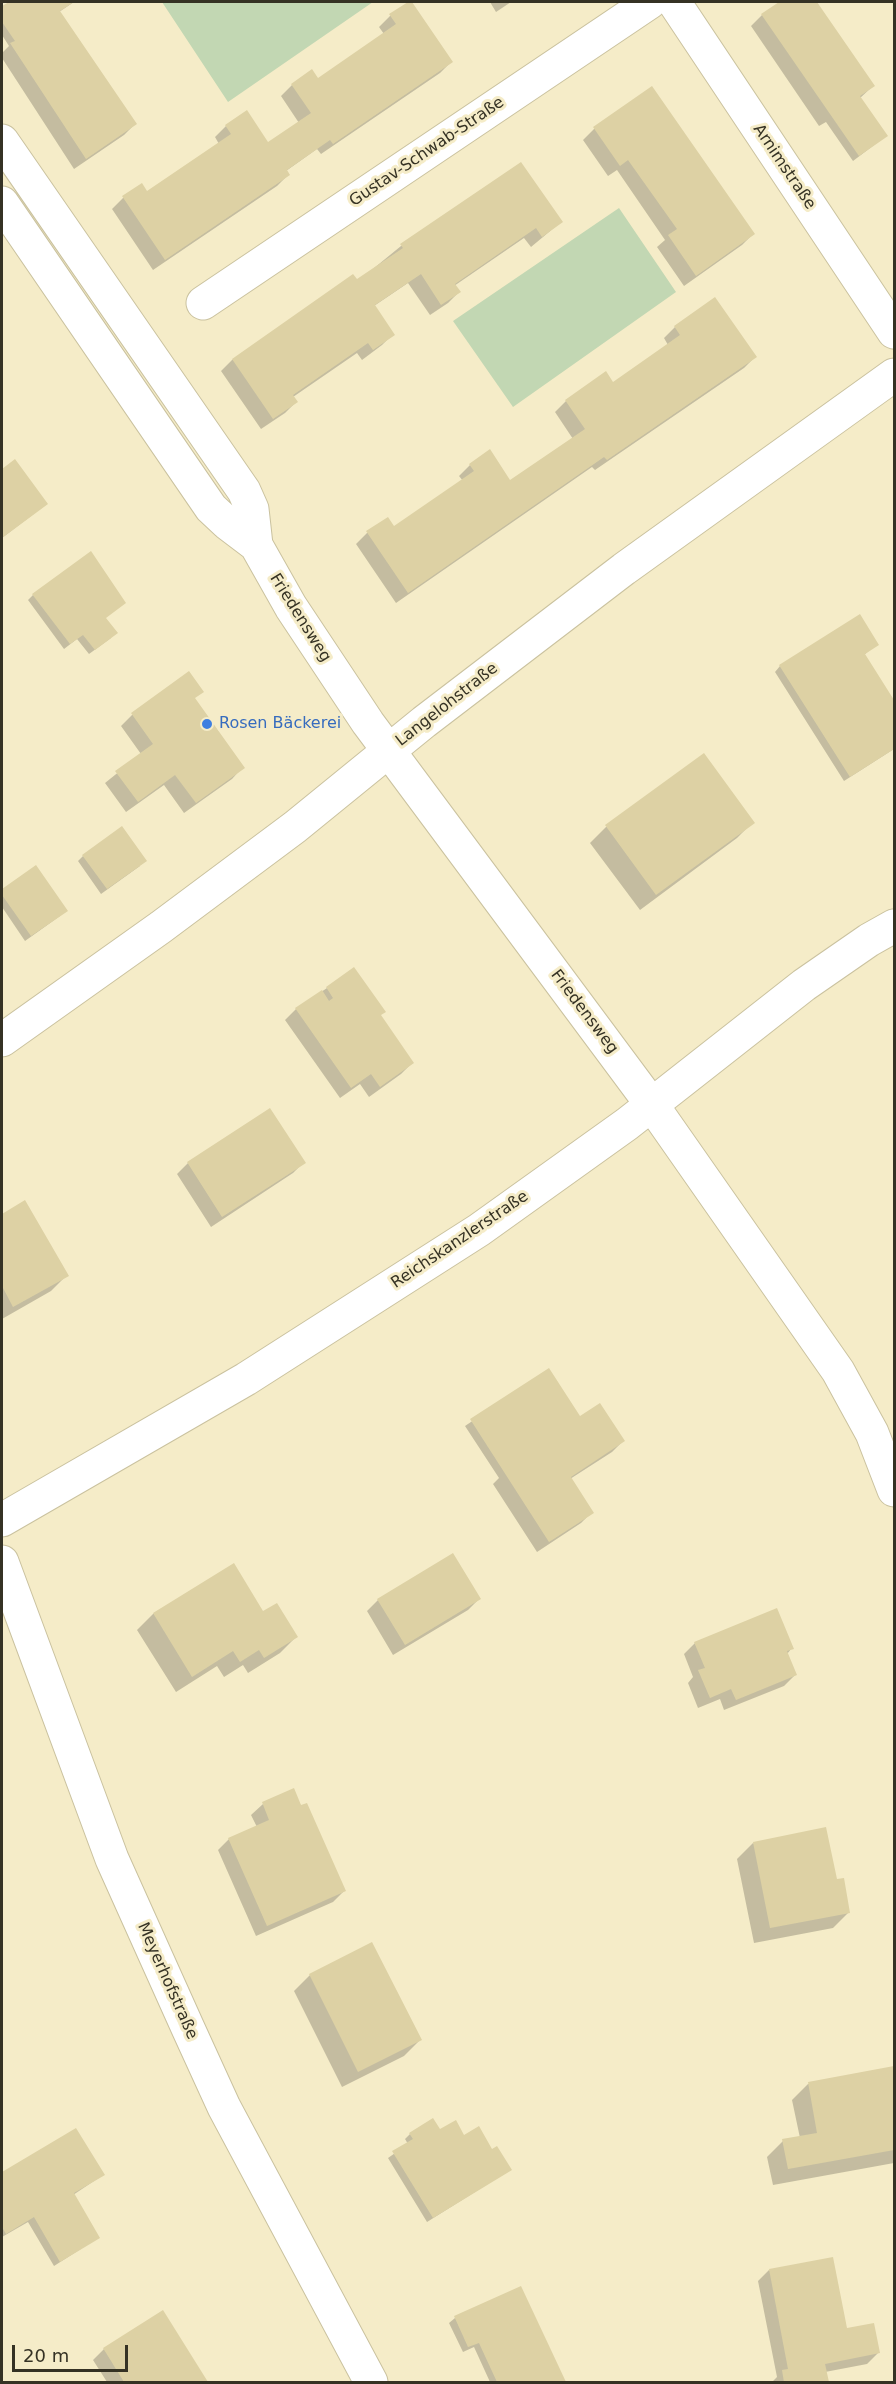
<!DOCTYPE html>
<html>
<head>
<meta charset="utf-8">
<style>
	body { margin:0 }
	#map { position:relative; width:896px; height:2384px; overflow:hidden; background:#f5ecc8; font-family:"DejaVu Sans",sans-serif }
	canvas { display:block }
	.frame { position:absolute; inset:0; border:3px solid #353224; pointer-events:none }
	.scale { position:absolute; left:12px; top:2345px; width:116px; height:27px; box-sizing:border-box; border:3px solid #353224; border-top:0; padding-left:8px; font-size:18px; line-height:21px; white-space:nowrap; color:#353224; -webkit-text-stroke:4px #f5ecc8; paint-order:stroke }
</style>
</head>
<body>
<div id="map">
<canvas width="896" height="2384"></canvas>
<div class="frame"></div>
<div class="scale">20 m</div>
</div>
<script>
const g = document.querySelector('canvas').getContext('2d');
g.lineJoin = 'round';
function fill(path, color) { g.fillStyle = color; g.fill(path, 'evenodd'); }
const shape = rows => new Path2D(rows.map(r => 'M' + r).join(''));
function stroke(path, color, width, dash) { g.strokeStyle = color; g.lineWidth = width; g.lineCap = dash ? 'butt' : 'round'; g.setLineDash(dash || []); g.stroke(path); }
function label(font, color, halo, rows, align = 'center') {
  g.font = font + ' "DejaVu Sans",sans-serif'; g.lineWidth = 6; g.setLineDash([]); g.textBaseline = 'middle'; g.strokeStyle = halo; g.fillStyle = color; for (const [text, x, y, turn = 0] of rows) {
    g.save(); g.translate(x, y); g.rotate((+turn || 0) * Math.PI / 180); g.textAlign = isNaN(turn) ? turn : align; if (halo) g.strokeText(text, 0, 0); g.fillText(text, 0, 0); g.restore();
  }
}
fill(shape([
	[162,2,373,2,228,102],
	[619,208,676,292,513,407,453,321]
]), '#c2d7b3');
fill(shape([
	[11,2,74,2,59,12,135,124,124,135,74,169,2,58,2,53,9,46,2,35,2,8],
	[410,2,451,62,440,73,321,154,317,149,286,171,288,175,277,186,153,270,112,209,123,198,141,185,146,193,219,144,215,137,226,126,246,112,268,144,299,123,281,96,292,85,317,80,384,34,379,27,390,16],
	[490,2,511,2,496,12],
	[782,2,815,2,873,86,859,99,886,136,853,161,826,122,819,126,751,26,762,15],
	[652,88,753,234,742,245,684,286,657,247,665,240,617,170,608,176,583,140,594,129],
	[561,222,531,247,524,238,454,286,459,292,448,303,430,315,408,283,374,306,393,334,382,345,362,360,357,353,293,397,296,402,285,413,261,429,221,371,232,360,353,276,357,282,401,246],
	[715,299,755,357,744,368,595,470,592,467,396,603,356,544,367,533,394,528,463,481,459,476,470,465,510,482,573,439,555,412,566,401,606,373,613,384,668,345,664,338,675,327],
	[14,461,40,509,2,538,2,470],
	[33,595,105,618,111,638,89,654,77,639,64,649,28,600],
	[877,644,864,655,894,703,894,749,844,781,775,672,780,666],
	[194,699,243,767,232,779,184,813,164,785,126,812,105,783,141,754,121,726,132,715],
	[753,822,737,838,640,910,590,843,606,827],
	[83,856,140,866,101,894,78,861],
	[35,867,60,916,25,941,2,907,2,891],
	[327,988,379,1016,412,1063,401,1074,369,1097,360,1084,340,1098,285,1020,296,1009],
	[304,1162,293,1173,211,1227,177,1174,188,1163],
	[25,1202,67,1275,51,1291,2,1319,2,1216],
	[548,1370,580,1419,623,1441,612,1452,570,1479,592,1512,581,1523,537,1552,493,1484,499,1478,465,1426],
	[233,1565,263,1613,296,1637,280,1653,248,1673,243,1665,224,1677,217,1666,176,1692,137,1630,153,1614],
	[479,1599,468,1610,393,1655,367,1611,378,1600],
	[695,1643,792,1648,787,1654,795,1675,784,1686,724,1710,720,1699,698,1708,688,1683,693,1677,684,1654],
	[293,1790,344,1891,333,1902,256,1936,218,1850,229,1839,257,1827,251,1815,263,1804],
	[753,1843,849,1912,833,1928,754,1943,737,1859],
	[371,1944,420,2040,404,2056,342,2087,294,1991,310,1975],
	[894,2068,894,2163,773,2185,767,2157,783,2141,800,2138,792,2100,808,2084],
	[76,2130,103,2175,73,2195,98,2238,54,2266,28,2222,2,2237,2,2173],
	[440,2131,464,2137,492,2151,510,2170,427,2222,388,2158,408,2144,405,2139,410,2134],
	[769,2270,845,2330,878,2353,867,2364,825,2372,827,2382,772,2382,777,2377,758,2281],
	[520,2288,564,2382,490,2382,474,2347,463,2352,449,2323,455,2318],
	[104,2349,206,2382,107,2382,93,2360]
]), '#0003');
fill(shape([
	[9,2,74,2,60,11,137,124,86,159,10,43,15,41,2,22,2,6],
	[408,2,412,2,453,62,333,144,330,140,287,170,290,175,165,260,122,196,142,183,147,191,231,134,225,125,247,110,268,142,311,113,291,84,312,69,318,78,396,24,389,14],
	[779,2,817,2,875,86,860,96,888,136,859,156,761,14],
	[652,86,755,234,696,276,668,235,677,229,628,160,620,166,593,127],
	[521,162,563,222,542,237,536,228,455,284,461,292,441,305,421,274,375,305,395,335,373,350,368,343,293,395,298,402,273,419,232,359,353,274,357,279,403,248,400,244],
	[715,297,757,357,607,460,604,457,408,593,366,531,388,517,394,526,474,471,469,464,490,449,510,480,585,429,565,400,606,371,613,382,680,335,674,326],
	[15,459,48,504,2,538,2,469],
	[91,551,126,603,106,618,118,633,95,650,83,635,70,644,32,594],
	[860,614,879,645,865,654,894,700,894,749,850,777,779,665],
	[189,671,204,692,195,698,245,768,196,803,175,775,138,802,115,771,153,744,131,713],
	[704,753,755,823,656,895,605,825],
	[122,826,147,861,107,889,82,855],
	[36,865,68,911,31,936,2,895,2,889],
	[354,967,386,1012,381,1015,414,1063,380,1087,371,1074,351,1088,295,1008,322,990,329,1001,333,998,326,987],
	[270,1108,306,1163,222,1217,187,1162],
	[25,1200,69,1276,13,1307,2,1286,2,1214],
	[549,1368,580,1416,600,1403,625,1441,571,1477,594,1513,549,1542,470,1419],
	[453,1553,481,1599,405,1645,377,1599],
	[234,1563,263,1611,277,1603,298,1637,264,1658,259,1650,240,1662,233,1651,192,1677,153,1613],
	[777,1608,794,1649,787,1651,797,1675,736,1700,731,1689,710,1698,698,1670,705,1668,694,1642],
	[294,1788,301,1805,307,1803,346,1891,267,1926,228,1838,269,1820,262,1802],
	[826,1827,837,1879,844,1878,850,1913,770,1928,753,1842],
	[372,1942,422,2040,358,2072,309,1974],
	[894,2066,894,2150,788,2169,782,2139,817,2133,808,2082],
	[433,2118,440,2129,456,2120,464,2135,479,2126,492,2149,497,2146,512,2170,433,2218,392,2151,413,2139,409,2133],
	[76,2128,105,2175,74,2193,100,2238,60,2262,34,2217,6,2234,2,2227,2,2172],
	[833,2257,847,2328,874,2323,880,2353,825,2364,829,2382,784,2382,782,2370,788,2369,769,2269],
	[521,2286,566,2382,497,2382,479,2343,468,2347,454,2316],
	[163,2310,208,2382,124,2382,103,2348]
]), '#ddd1a4');
const minor = shape([
	[674,2,894,332],
	[2,141,244,491,252,509,256,545,291,607,368,723,652,1105,838,1371,872,1433,894,1490],
	[2,203,211,508,227,523,256,545],
	[203,303,650,2],
	[2,1040,161,927,295,827,424,722,624,569,894,375],
	[2,1520,246,1379,479,1230,627,1124,804,985,869,940,894,926],
	[2,1562,112,1859,187,2026,224,2107,371,2382]
]);
stroke(minor, '#cac29f', 35);
stroke(minor, '#fff', 33);
for (const [x, y, r, color] of [
	[207,724,6,"#3f7fe0"]
]) { const dot = new Path2D(); dot.arc(x, y, r, 0, 2 * Math.PI); g.fillStyle = color; g.fill(dot); stroke(dot, '#f5ecc8', 2); }
label('16px', '#353224', '#f5ecc8', [
	["Gustav-Schwab-Straße",427,152,-34],
	["Arnimstraße",784,167,56],
	["Friedensweg",300,618,58],
	["Langelohstraße",447,705,-38],
	["Friedensweg",584,1012,53],
	["Reichskanzlerstraße",460,1240,-34],
	["Meyerhofstraße",167,1981,66]
]);
label('16px', '#366cbe', '#f5ecc8', [
	["Rosen Bäckerei",219,724]
], 'left');
</script>
</body>
</html>
